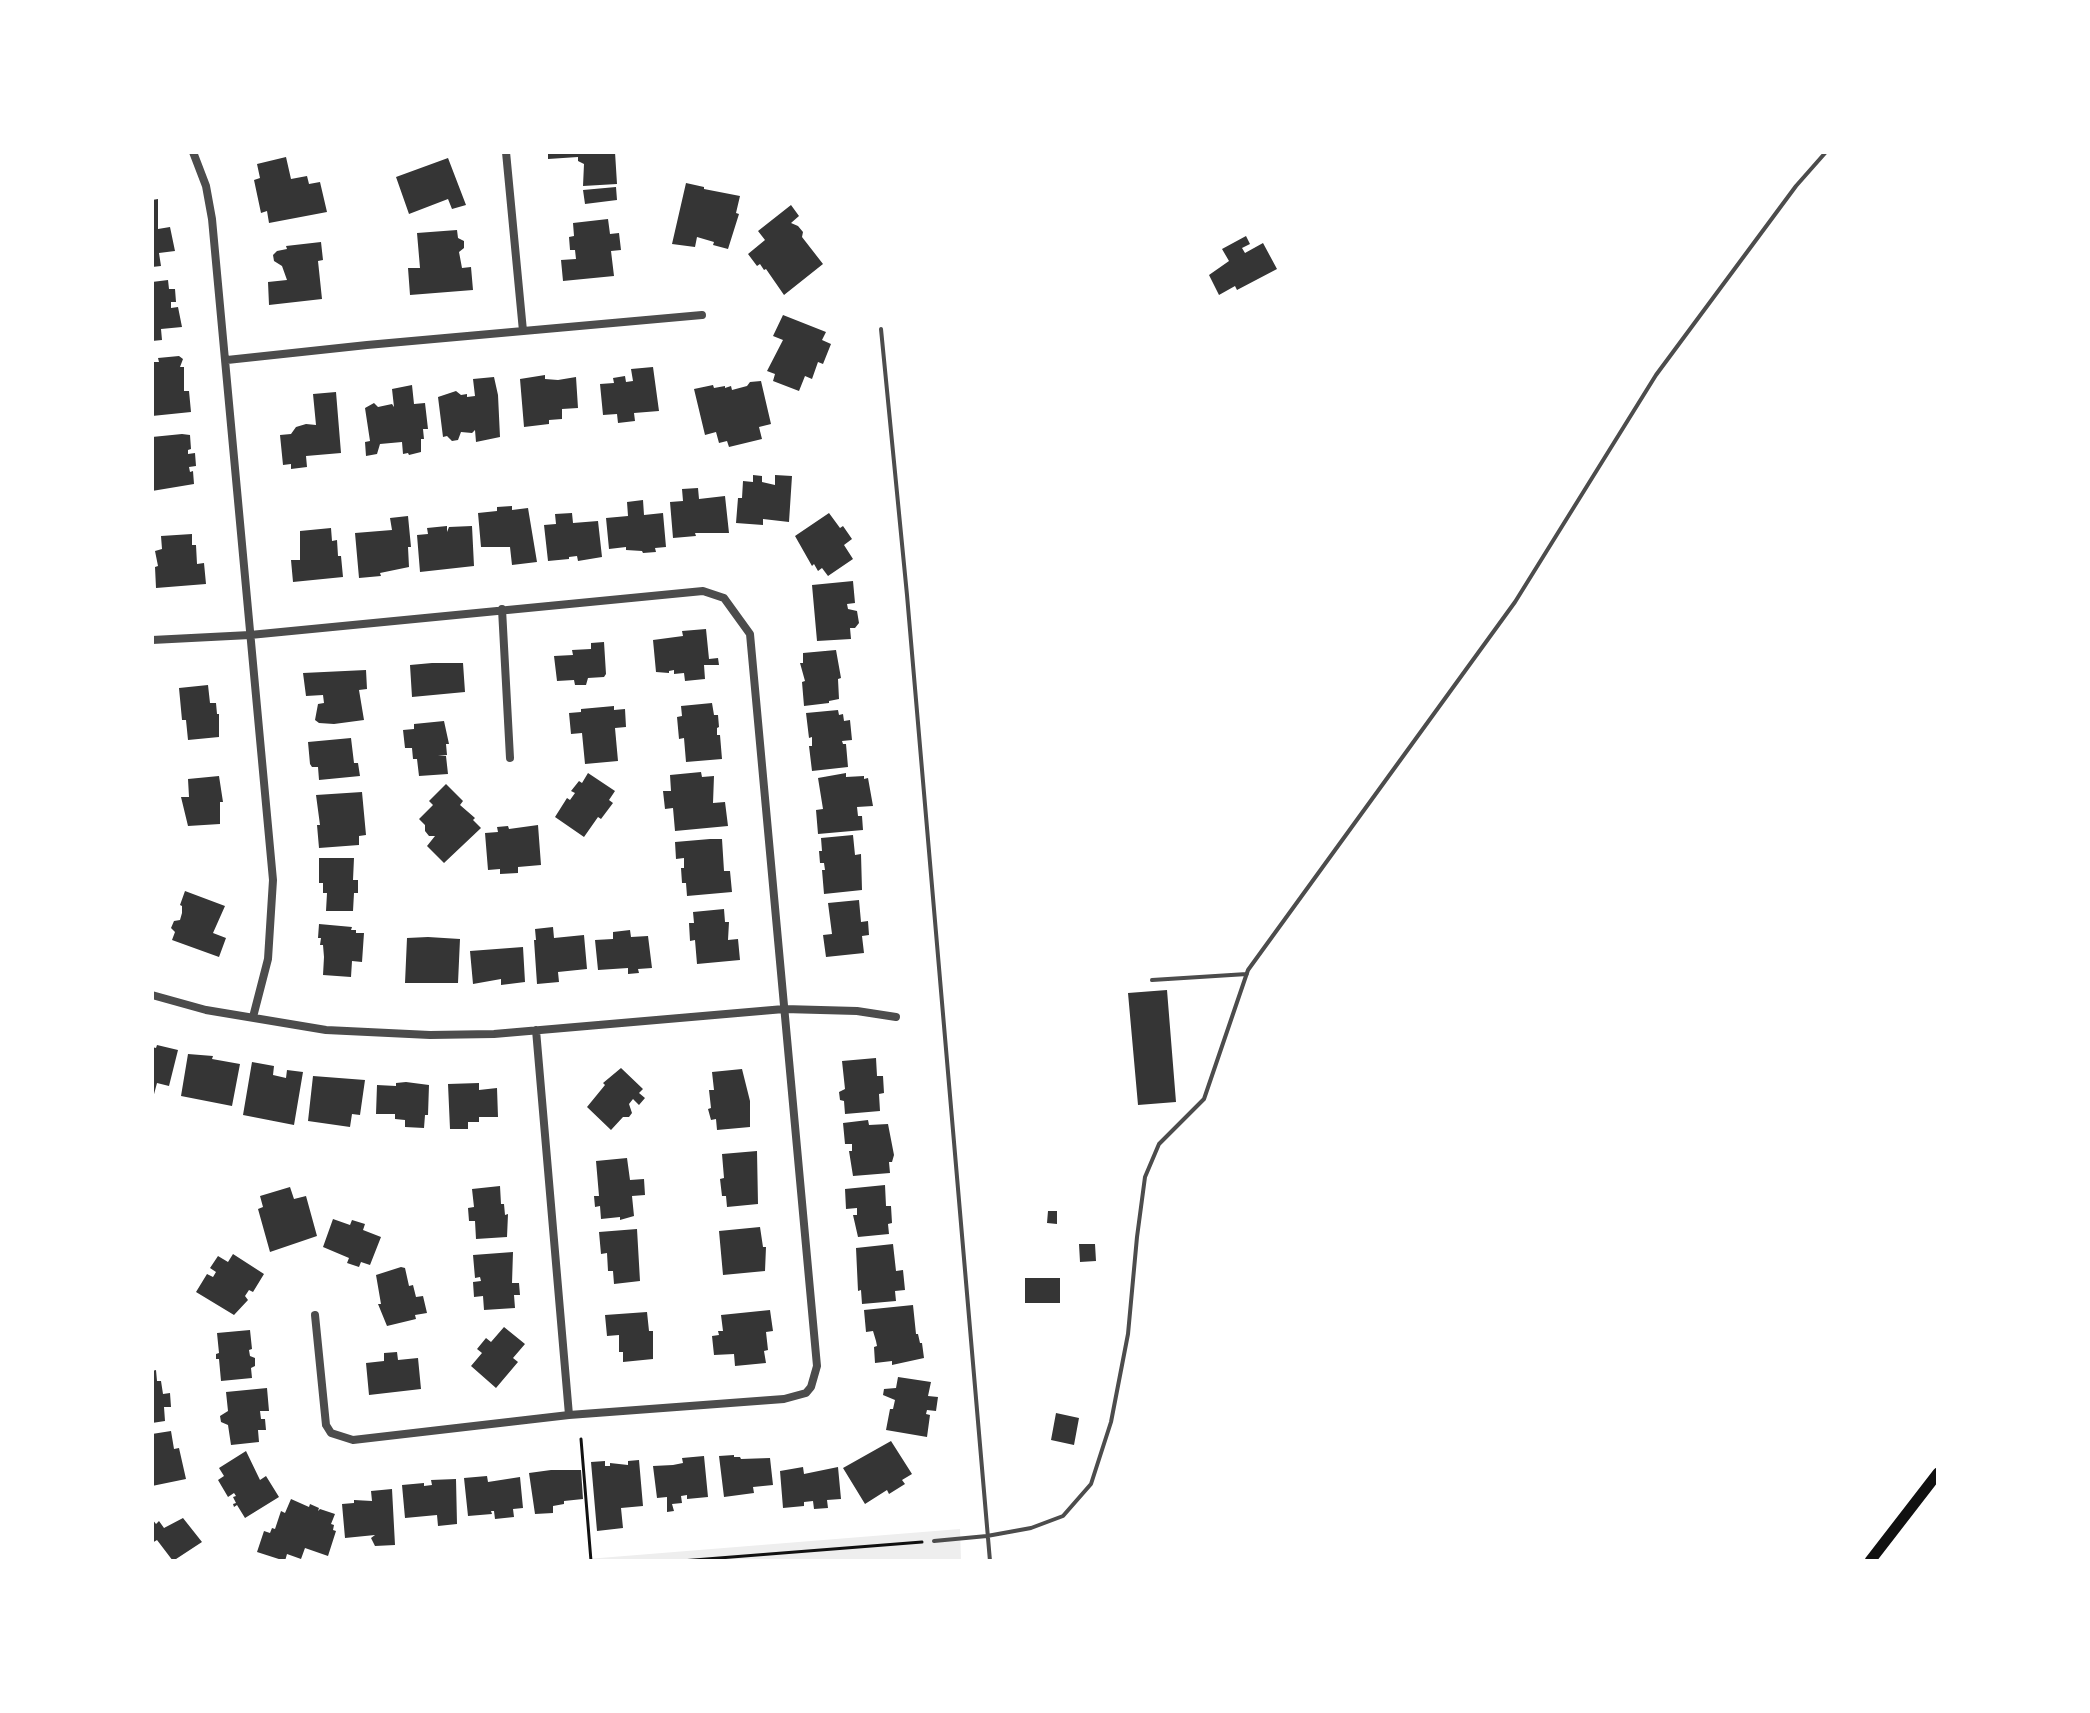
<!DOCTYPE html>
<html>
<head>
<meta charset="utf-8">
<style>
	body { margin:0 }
	#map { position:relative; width:2090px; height:1713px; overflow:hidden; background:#fff; font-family:"PT Sans",sans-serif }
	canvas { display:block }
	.frame { position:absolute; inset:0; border:154px solid #fff; pointer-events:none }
</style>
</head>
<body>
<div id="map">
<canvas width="2090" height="1713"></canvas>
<div class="frame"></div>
</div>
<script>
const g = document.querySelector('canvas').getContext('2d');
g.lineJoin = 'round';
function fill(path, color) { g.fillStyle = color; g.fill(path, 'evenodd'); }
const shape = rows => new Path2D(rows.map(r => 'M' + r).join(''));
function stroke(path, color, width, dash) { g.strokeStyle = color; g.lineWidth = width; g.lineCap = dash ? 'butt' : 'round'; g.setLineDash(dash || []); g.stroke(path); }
fill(shape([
	[960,1529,961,1561,570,1561,575,1560]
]), '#eee');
fill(shape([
	[548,152,615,152,617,184,583,186,584,164,578,161,578,157,548,159],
	[286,157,291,179,307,176,309,184,320,182,327,212,269,223,267,211,261,213,254,180,260,178,257,164],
	[448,158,466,205,452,209,448,199,409,214,396,177],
	[686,183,704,187,704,189,740,196,736,213,739,214,728,249,713,245,714,242,697,237,695,247,672,244],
	[616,187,617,200,585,204,583,190],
	[158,199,158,229,170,227,175,251,159,253,161,266,152,267,152,200],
	[791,205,799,216,791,223,798,226,803,232,802,237,823,264,784,295,766,269,764,270,760,264,757,266,748,254,765,240,758,231],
	[608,219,610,234,619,233,621,250,611,251,614,276,563,281,561,260,576,259,575,250,570,250,569,237,574,236,573,223],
	[457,230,458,238,464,241,464,248,459,252,462,268,471,267,473,290,410,295,408,268,420,268,417,233],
	[1246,236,1250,244,1242,248,1245,253,1263,243,1277,269,1237,290,1235,286,1219,295,1209,275,1229,261,1222,249],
	[321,242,323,260,318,261,322,299,269,305,268,282,287,280,282,266,274,261,273,255,277,251,287,249,286,246],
	[168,280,169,289,175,289,176,302,171,302,171,308,178,307,182,327,161,329,162,340,152,341,152,282],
	[783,315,826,332,822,340,831,344,823,364,818,362,812,379,805,376,799,391,773,381,775,374,767,371,783,340,773,336],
	[179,356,183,359,180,367,184,367,184,391,189,391,191,412,152,416,152,362,159,362,158,358],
	[653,367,659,411,634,413,635,421,618,423,617,414,603,415,600,384,614,383,613,378,625,376,626,382,633,381,631,369],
	[545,375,545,379,558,380,576,377,578,408,562,409,562,419,549,420,549,424,524,427,520,379],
	[494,377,498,395,500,437,476,442,475,430,472,433,461,432,458,440,452,441,447,436,443,437,438,397,456,391,461,395,467,394,467,397,475,396,473,379],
	[761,381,771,424,759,427,762,439,729,447,727,441,719,443,716,432,705,435,694,389,713,385,714,388,725,386,725,388,731,386,732,390,747,386,750,382],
	[412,385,414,404,425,403,428,429,423,429,424,439,421,439,421,452,409,455,408,453,403,454,402,442,380,444,377,454,366,456,365,442,370,441,365,408,374,403,378,407,392,404,394,407,392,389],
	[336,392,341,453,306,456,307,467,291,469,291,464,283,465,280,435,291,434,296,427,306,424,316,425,313,394],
	[182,434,190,435,191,449,188,450,188,454,195,453,196,466,189,467,190,472,193,471,194,484,152,491,152,437],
	[753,475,762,476,762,482,775,485,775,475,792,476,789,522,763,519,763,525,736,523,738,498,742,498,743,481,753,482],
	[698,488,699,499,725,496,729,533,695,533,696,536,673,538,670,502,683,501,682,489],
	[643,500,644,515,663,513,666,547,655,548,656,552,643,553,642,551,626,550,626,547,609,549,606,518,628,516,627,502],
	[512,506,512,510,528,508,537,562,512,565,510,547,481,547,478,513,497,511,497,507],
	[572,513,573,523,598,521,602,557,578,561,577,556,569,557,569,559,548,561,544,525,556,524,555,514],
	[829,513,840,528,843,526,852,539,844,545,853,559,828,576,822,568,818,571,814,564,812,566,795,536],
	[408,516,411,547,408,547,409,567,380,573,381,576,359,578,355,533,392,530,390,518],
	[447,526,447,532,449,527,472,526,474,566,420,572,417,535,428,534,427,528],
	[331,528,332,541,337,540,338,556,341,556,343,577,293,582,291,560,300,560,300,531],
	[192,534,192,545,196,545,197,564,204,563,206,584,156,588,155,567,158,566,155,551,162,549,161,536],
	[853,581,855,603,847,604,848,609,857,611,859,623,855,628,850,628,851,639,817,641,812,585],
	[706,629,709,659,718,658,719,665,704,665,705,679,685,681,684,673,674,674,674,670,669,671,669,673,656,672,653,640,683,636,682,631],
	[604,642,606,674,604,677,588,678,586,685,575,685,574,680,557,681,554,656,573,655,572,650,591,649,591,643],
	[836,650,841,678,838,679,839,699,829,701,829,703,804,706,802,682,805,681,800,663,803,663,803,653],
	[432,663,463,663,465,692,412,697,410,665],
	[366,670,367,689,359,690,364,720,334,724,319,723,315,720,318,704,324,703,323,695,306,696,303,673],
	[208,685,210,703,216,703,217,714,219,714,219,737,188,740,186,720,182,720,179,688],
	[712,703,714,715,718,715,719,727,717,728,717,735,720,735,722,759,686,762,684,738,679,739,677,717,682,716,681,706],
	[614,706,614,710,625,709,626,727,615,728,618,761,585,764,582,733,571,734,569,713,581,712,581,709],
	[838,710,839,715,843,714,844,721,850,720,852,740,842,741,843,744,846,744,848,767,812,771,809,746,812,746,812,737,809,738,806,713],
	[444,721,449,744,446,744,447,755,438,756,446,756,448,774,419,776,417,759,413,759,412,748,405,748,403,730,414,729,414,724],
	[351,738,354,763,358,763,360,776,319,780,318,767,312,767,310,764,308,742],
	[701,772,702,777,714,776,713,803,725,802,728,826,675,831,673,808,665,809,663,791,671,791,670,775],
	[588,773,615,791,609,800,613,803,601,819,598,817,584,837,555,817,567,798,570,800,575,793,571,791,579,781,582,783],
	[846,773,846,777,864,776,864,779,868,778,873,806,857,807,858,816,862,816,863,830,818,834,816,810,823,809,818,778],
	[219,776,223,802,220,802,220,824,188,826,181,797,189,797,188,779],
	[446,784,463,801,460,805,475,818,473,820,481,828,444,863,427,846,435,836,429,836,425,831,425,825,419,819,433,805,429,801],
	[362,792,366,835,359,836,359,845,319,848,317,825,320,825,316,795],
	[538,825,541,865,518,867,518,873,500,874,500,869,488,870,485,833,498,832,497,827,508,826,509,829],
	[853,835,855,855,861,854,862,890,824,894,822,870,825,870,824,863,820,863,819,851,822,851,821,838],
	[710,839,722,839,724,871,730,871,732,892,687,896,686,883,682,883,681,868,684,868,684,858,676,859,675,842],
	[319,858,354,858,353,880,358,880,358,893,354,893,353,911,326,911,327,893,323,893,323,883,319,883],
	[185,891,225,906,213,933,226,938,219,957,172,940,175,932,171,928,174,921,180,920,182,913,182,906,180,905],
	[859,900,861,922,868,921,869,935,862,936,864,953,826,957,823,935,832,934,828,903],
	[724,909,725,922,729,922,728,940,738,939,740,960,697,964,695,940,690,941,689,923,694,923,693,912],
	[319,924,352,927,351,930,356,930,356,933,364,933,362,962,352,961,351,977,323,975,324,957,323,945,320,945,321,938,318,938],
	[553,927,554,938,584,935,587,969,558,972,559,982,537,984,534,940,536,940,535,929],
	[630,930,631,937,648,936,652,968,638,969,639,973,628,974,628,968,598,970,595,940,613,939,613,932],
	[428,937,460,939,458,983,405,983,407,938],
	[523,947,525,982,501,985,501,979,473,984,470,951],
	[1167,990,1176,1102,1138,1105,1128,993],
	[157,1045,178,1050,169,1086,157,1083,153,1098,152,1047,156,1048],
	[188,1054,213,1056,212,1059,240,1064,232,1106,181,1096],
	[876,1058,877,1076,883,1076,884,1093,879,1094,880,1111,845,1114,844,1101,840,1100,839,1092,845,1089,842,1061],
	[252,1062,274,1066,273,1075,286,1078,287,1070,303,1072,294,1125,243,1115],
	[621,1068,643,1089,639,1093,645,1098,639,1105,633,1099,629,1104,632,1113,629,1117,623,1117,611,1130,587,1107,605,1085,603,1083],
	[742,1069,750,1101,750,1127,717,1130,716,1119,711,1120,708,1109,711,1108,709,1090,714,1090,712,1072],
	[313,1076,365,1080,360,1115,352,1114,350,1127,308,1121],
	[406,1082,429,1085,428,1115,425,1115,424,1128,405,1127,405,1120,395,1119,395,1114,376,1114,377,1085,396,1086,396,1083],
	[479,1083,479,1090,497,1088,498,1117,479,1117,479,1122,468,1122,468,1129,450,1129,448,1084],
	[868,1120,869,1125,888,1124,894,1155,892,1162,889,1162,890,1173,853,1176,849,1151,852,1151,852,1144,845,1144,843,1123],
	[757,1151,758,1204,727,1207,726,1196,722,1196,720,1179,724,1178,722,1154],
	[627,1158,630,1180,644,1179,645,1195,632,1196,634,1216,620,1220,620,1217,601,1219,600,1206,595,1207,594,1196,599,1196,596,1161],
	[885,1185,886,1206,891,1206,892,1223,888,1224,889,1234,858,1237,853,1215,857,1215,857,1208,846,1209,845,1189],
	[500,1186,501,1204,504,1204,505,1215,508,1214,507,1237,476,1239,475,1221,469,1221,468,1208,474,1207,472,1189],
	[290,1187,294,1199,306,1196,317,1236,270,1252,258,1209,263,1207,260,1196],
	[1048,1211,1057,1211,1057,1224,1047,1223],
	[333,1219,350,1225,352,1220,365,1224,363,1230,381,1237,370,1265,361,1262,359,1267,347,1263,349,1258,323,1247],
	[760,1227,763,1247,766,1247,765,1271,723,1275,719,1231],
	[637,1229,640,1281,614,1284,613,1271,608,1271,607,1253,601,1254,599,1232],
	[893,1244,896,1271,903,1270,905,1290,895,1291,896,1301,862,1304,861,1290,858,1291,856,1248],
	[1079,1244,1095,1244,1096,1261,1080,1262],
	[513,1252,512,1283,519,1283,520,1295,514,1295,515,1308,484,1310,483,1296,474,1297,473,1282,481,1281,480,1277,475,1278,473,1255],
	[233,1254,264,1274,253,1292,249,1290,245,1296,248,1300,234,1315,196,1292,207,1274,213,1277,216,1272,210,1268,218,1256,228,1262],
	[401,1267,405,1268,409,1286,413,1285,416,1297,423,1296,427,1313,415,1315,416,1319,387,1326,378,1304,381,1304,376,1275],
	[1025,1278,1060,1278,1060,1303,1025,1303],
	[913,1305,916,1334,918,1334,920,1343,922,1343,924,1358,892,1365,892,1361,875,1363,874,1347,877,1346,876,1341,873,1331,866,1332,864,1310],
	[770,1310,773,1331,766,1332,768,1350,764,1351,766,1363,735,1366,734,1354,714,1355,712,1336,719,1335,718,1331,723,1331,721,1315],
	[647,1312,649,1331,653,1331,653,1359,623,1362,623,1352,619,1352,619,1335,607,1336,605,1315],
	[504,1327,525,1344,513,1358,518,1362,496,1388,471,1366,482,1353,477,1349,486,1338,491,1342],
	[250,1330,252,1349,249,1350,250,1356,255,1358,255,1366,251,1368,252,1378,221,1381,219,1359,216,1359,216,1354,219,1353,217,1333],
	[397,1352,398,1360,418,1358,421,1389,369,1395,366,1363,384,1361,384,1353],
	[156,1370,157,1381,161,1381,163,1394,170,1393,171,1407,164,1407,165,1421,152,1423,152,1371],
	[898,1377,931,1382,928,1396,938,1397,936,1411,927,1410,926,1414,930,1415,927,1437,886,1430,890,1409,893,1409,895,1400,883,1395,884,1389,896,1388],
	[267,1388,269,1411,260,1411,261,1419,265,1419,266,1430,258,1430,259,1442,231,1445,228,1425,221,1422,220,1416,228,1411,226,1392],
	[1056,1413,1079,1418,1074,1445,1051,1440],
	[171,1431,174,1449,179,1448,186,1479,152,1486,152,1434],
	[891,1441,912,1474,902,1480,905,1484,889,1494,887,1490,865,1504,843,1468],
	[246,1451,260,1480,266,1476,279,1497,245,1518,237,1505,234,1507,233,1504,236,1503,233,1497,236,1496,234,1493,228,1497,218,1480,224,1476,219,1468],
	[734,1455,734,1457,740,1457,741,1459,770,1458,773,1485,753,1487,754,1493,724,1497,719,1456],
	[704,1456,708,1497,687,1499,687,1495,681,1496,682,1503,672,1504,674,1511,667,1512,667,1497,657,1498,653,1466,673,1465,683,1463,682,1458],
	[639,1460,643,1506,621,1508,623,1528,597,1531,591,1462,605,1461,605,1466,610,1466,610,1463,628,1465,628,1461],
	[803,1467,804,1474,838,1467,841,1499,827,1500,828,1508,814,1509,813,1501,804,1502,804,1506,783,1508,780,1471],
	[551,1470,581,1470,583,1499,564,1501,564,1504,553,1506,553,1513,535,1514,529,1473],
	[487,1476,488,1482,520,1477,523,1508,513,1509,514,1517,495,1519,494,1511,491,1511,492,1514,468,1516,464,1478],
	[456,1479,457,1524,438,1526,437,1515,405,1518,402,1485,424,1483,424,1486,432,1485,431,1480],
	[392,1489,395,1545,375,1546,371,1538,375,1535,345,1538,342,1504,354,1503,354,1500,372,1501,371,1491],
	[291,1499,309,1507,310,1504,319,1508,318,1511,320,1509,335,1514,331,1524,334,1525,333,1530,336,1531,328,1556,305,1548,301,1559,287,1554,285,1561,257,1552,264,1531,270,1533,272,1528,275,1529,281,1511,285,1513],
	[183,1518,202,1542,173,1561,157,1540,152,1543,152,1519,156,1524,159,1521,164,1528]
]), '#353535');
stroke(shape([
	[581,1439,591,1561],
	[681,1561,922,1542]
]), '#111', 3);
stroke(shape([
	[881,329,907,595,990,1561],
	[1152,980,1247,974],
	[934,1541,987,1536,1031,1528,1063,1516,1091,1484,1111,1422,1128,1334,1137,1237,1145,1177,1159,1144,1204,1099,1248,970,1515,602,1656,375,1796,186,1826,152]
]), '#4c4c4c', 4);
stroke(shape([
	[193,152,206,186,212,219,273,880,268,959,253,1017],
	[506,152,523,331],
	[227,360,367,345,702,315],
	[502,609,510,758],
	[152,640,250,635,703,591,724,598,750,634,817,1366,811,1387,806,1393,784,1399,569,1415,353,1440,331,1433,326,1425,315,1315],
	[152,995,206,1010,326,1030,430,1035,494,1034,784,1009,857,1011,896,1017],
	[536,1030,569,1415]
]), '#4c4c4c', 8);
stroke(shape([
	[1870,1561,1938,1473]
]), '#111', 11);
</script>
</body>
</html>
